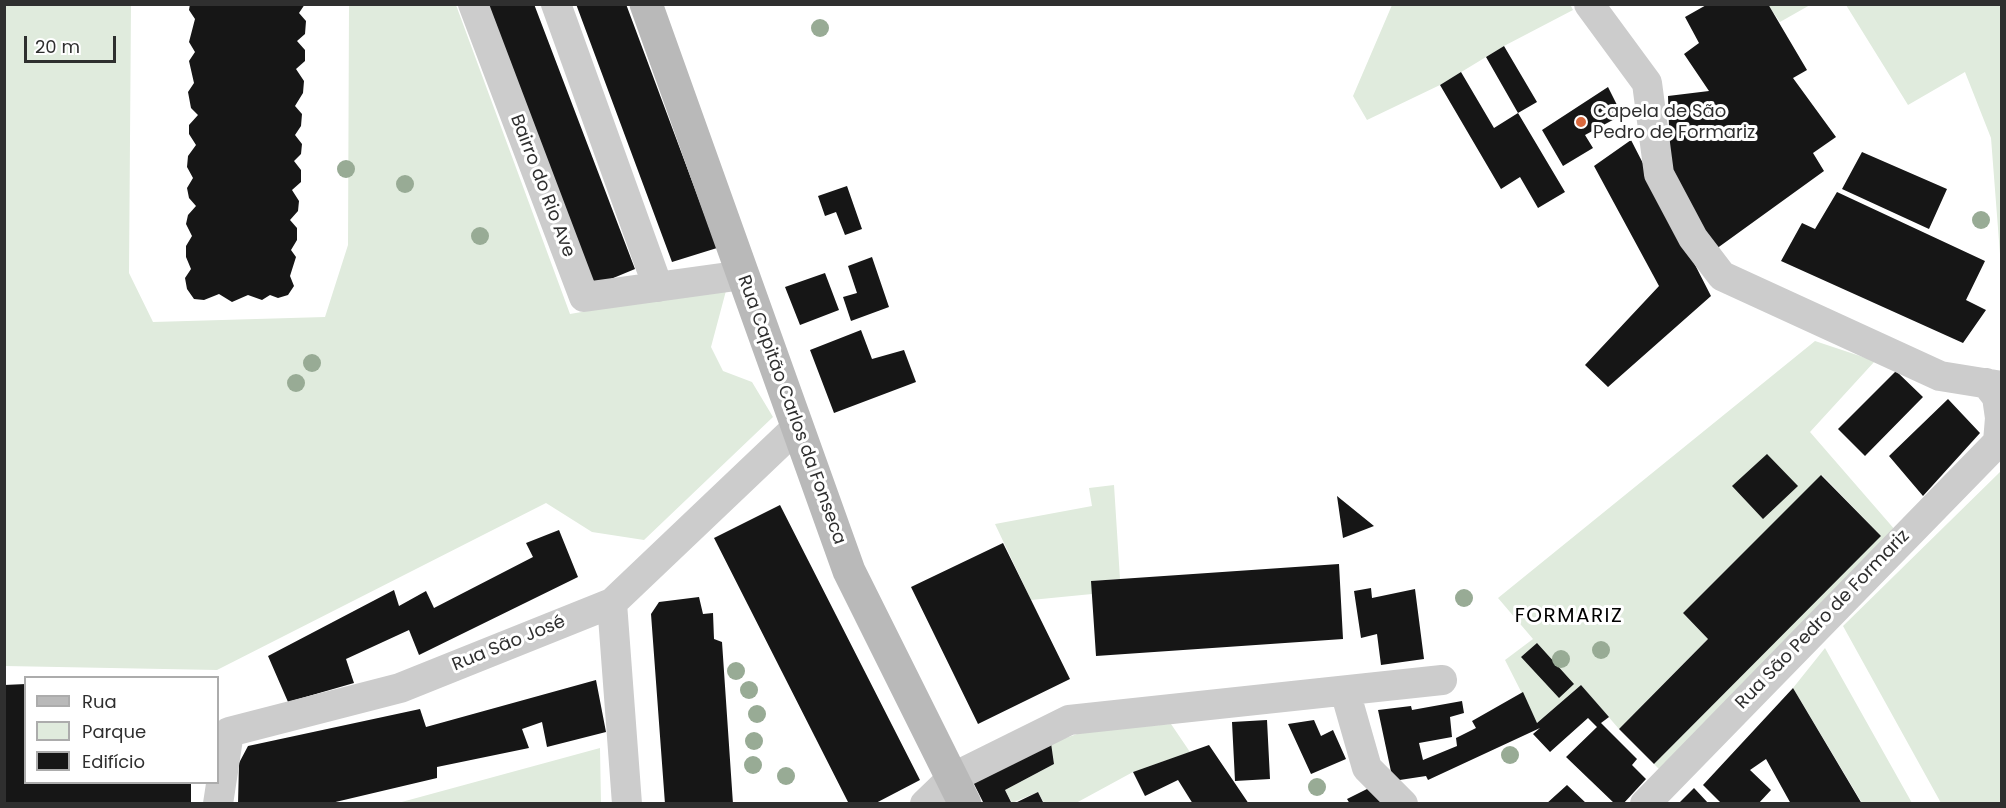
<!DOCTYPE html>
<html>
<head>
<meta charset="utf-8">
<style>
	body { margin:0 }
	#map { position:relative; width:2006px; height:808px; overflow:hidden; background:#fff; font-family:Poppins,sans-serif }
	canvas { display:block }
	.frame { position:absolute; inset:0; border:6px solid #2f2f2f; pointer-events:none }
	.legend { position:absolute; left:24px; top:676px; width:195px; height:108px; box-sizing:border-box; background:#fff; border:2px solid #acacac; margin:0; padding:8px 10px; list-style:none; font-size:18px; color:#2f2f2f }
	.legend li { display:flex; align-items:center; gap:12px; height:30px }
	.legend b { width:30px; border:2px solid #acacac }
	.scale { position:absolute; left:24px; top:36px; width:92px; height:27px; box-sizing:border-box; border:3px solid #2f2f2f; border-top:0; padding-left:8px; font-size:18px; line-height:21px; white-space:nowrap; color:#2f2f2f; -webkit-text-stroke:4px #fff; paint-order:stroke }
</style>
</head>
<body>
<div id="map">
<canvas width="2006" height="808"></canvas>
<div class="frame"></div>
<ul class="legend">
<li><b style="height:8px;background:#b9b9b9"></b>Rua</li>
<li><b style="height:16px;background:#e0ebdd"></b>Parque</li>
<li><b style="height:16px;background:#161616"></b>Edifício</li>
</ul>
<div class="scale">20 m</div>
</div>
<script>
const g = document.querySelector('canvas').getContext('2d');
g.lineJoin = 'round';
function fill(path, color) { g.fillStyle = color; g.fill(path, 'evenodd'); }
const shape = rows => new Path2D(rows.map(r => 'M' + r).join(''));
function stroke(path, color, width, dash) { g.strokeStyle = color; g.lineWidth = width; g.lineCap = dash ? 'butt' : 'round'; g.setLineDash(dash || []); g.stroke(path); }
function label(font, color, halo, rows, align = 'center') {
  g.font = font + ' Poppins,sans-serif'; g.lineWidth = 6; g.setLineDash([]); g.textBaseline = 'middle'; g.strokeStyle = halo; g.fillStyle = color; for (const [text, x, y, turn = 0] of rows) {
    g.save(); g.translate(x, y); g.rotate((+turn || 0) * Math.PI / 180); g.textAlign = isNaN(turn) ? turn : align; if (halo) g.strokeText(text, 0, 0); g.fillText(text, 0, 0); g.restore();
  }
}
fill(shape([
	[1570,4,1573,10,1504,46,1440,85,1367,120,1353,96,1392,5],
	[5,5,131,5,129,273,153,322,325,317,348,245,349,5,456,5,570,314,727,287,711,347,723,371,752,382,773,417,644,540,592,532,546,503,217,670,5,666],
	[1768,5,1810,5,1780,22],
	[1846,5,2001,5,2001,267,1991,138,1965,72,1908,105],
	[1815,341,1875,361,1810,432,1896,531,1661,771,1654,764,1881,536,1822,475,1683,613,1708,639,1619,729,1581,685,1537,723,1505,660,1533,639,1498,598],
	[2001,471,2001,803,1941,803,1843,626],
	[1114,485,1120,579,1092,581,1092,594,1031,600,995,524,1092,506,1089,488],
	[1825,648,1912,803,1862,803,1793,688],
	[1171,724,1190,752,1133,772,1076,803,1044,803,1038,792,1012,803,1005,790,1054,764,1051,743,1083,732],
	[600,748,601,803,398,803]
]), '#e0ebdd');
fill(shape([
	[190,4,305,4,299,13,306,21,305,34,297,41,305,50,305,61,296,69,304,81,303,93,295,106,302,114,301,126,295,135,302,144,301,154,294,161,301,170,301,182,292,190,299,201,298,211,290,220,297,228,297,240,291,250,296,257,290,276,294,286,288,295,278,298,270,295,262,300,248,295,232,302,219,294,204,300,194,299,187,289,185,278,191,269,186,257,186,246,192,236,186,224,188,215,196,206,189,198,187,188,193,178,187,167,188,156,196,145,189,134,189,125,198,115,191,108,188,92,194,83,189,61,195,52,189,42,195,19,189,10],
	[488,4,534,4,635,269,594,286],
	[576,4,626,4,717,248,672,262],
	[1708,4,1768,4,1807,70,1793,78,1836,137,1813,153,1824,171,1716,249,1671,190,1668,96,1709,91,1684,54,1699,43,1685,17],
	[1504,46,1537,102,1518,113,1486,57],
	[1461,72,1494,128,1518,113,1565,192,1538,208,1520,177,1501,189,1440,85],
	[1608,87,1622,115,1585,135,1593,148,1563,166,1542,130],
	[1631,140,1711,296,1608,387,1585,365,1659,286,1594,166],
	[1862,152,1947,189,1929,229,1842,189],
	[847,186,862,229,845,235,836,212,825,216,818,196],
	[1837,192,1985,261,1966,300,1986,310,1963,343,1781,261,1802,223,1815,229],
	[872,257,889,307,851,321,843,297,857,293,848,266],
	[825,273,839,310,800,325,785,287],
	[861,330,872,359,904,350,916,382,834,413,810,350],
	[1896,371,1923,397,1865,456,1838,429],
	[1948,399,1980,433,1923,496,1889,456],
	[1767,454,1798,486,1763,519,1732,486],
	[1821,475,1881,536,1654,764,1619,729,1708,639,1683,613],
	[1337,496,1374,526,1343,538],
	[780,505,920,780,874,804,849,804,714,538],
	[559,530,578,577,419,655,409,630,346,659,354,683,288,702,268,656,394,590,399,606,426,591,434,608,533,557,526,543],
	[1003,543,1070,679,978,724,911,587],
	[1339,564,1343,639,1096,656,1091,581],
	[1371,588,1372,598,1415,589,1424,659,1381,665,1377,634,1361,638,1354,591],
	[699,597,703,614,713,613,714,639,722,642,733,804,665,804,651,614,659,602],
	[1537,643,1574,684,1559,698,1521,657],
	[596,680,606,732,547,747,542,722,522,729,529,748,437,767,437,778,327,804,238,804,239,763,248,746,420,709,426,727],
	[26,684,26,782,191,782,191,804,4,804,4,685],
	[1581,685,1609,717,1601,723,1637,759,1632,765,1646,779,1623,804,1615,804,1566,757,1597,727,1588,718,1550,752,1533,734,1540,728,1428,780,1426,776,1393,781,1378,710,1411,706,1412,710,1462,701,1464,713,1450,717,1452,737,1419,743,1423,760,1457,746,1456,738,1476,728,1472,721,1523,692,1537,723],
	[1793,688,1862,804,1791,804,1766,759,1750,770,1771,790,1758,804,1722,804,1703,785],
	[1267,720,1270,779,1235,781,1232,722],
	[1314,720,1321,736,1333,730,1346,759,1311,774,1288,724],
	[1051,743,1054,764,1005,790,1012,804,984,804,972,780],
	[1209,745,1249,804,1193,804,1178,780,1145,796,1133,772],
	[1567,785,1587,804,1546,804],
	[1369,788,1386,804,1350,804,1347,799],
	[1694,788,1709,804,1678,804],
	[1038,792,1044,804,1013,804]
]), '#161616');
stroke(shape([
	[473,4,584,297,743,275],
	[556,4,658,287],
	[1589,4,1647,83,1659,174,1693,238,1722,276,1940,376,2002,386],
	[1986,383,1997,397,2000,418,1998,442],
	[612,603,627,804],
	[1345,691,1367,768,1403,804],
	[218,804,229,732,400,688,612,603,797,427],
	[925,804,952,778,1069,720,1442,680],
	[1645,804,2002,438]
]), '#ccc', 30);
stroke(shape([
	[646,4,849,571,965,804]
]), '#b9b9b9', 33);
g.fillStyle = '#98ab95';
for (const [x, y] of [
	[820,28],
	[346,169],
	[405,184],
	[1981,220],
	[480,236],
	[312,363],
	[296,383],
	[1464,598],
	[1601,650],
	[1561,659],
	[736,671],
	[749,690],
	[757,714],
	[754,741],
	[1510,755],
	[753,765],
	[786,776],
	[1317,787]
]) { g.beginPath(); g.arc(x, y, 9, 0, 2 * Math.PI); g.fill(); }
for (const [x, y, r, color] of [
	[1581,122,6,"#d9693e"]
]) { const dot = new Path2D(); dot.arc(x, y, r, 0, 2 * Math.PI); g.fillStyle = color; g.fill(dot); stroke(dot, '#fff', 2); }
label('18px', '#2f2f2f', '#fff', [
	["Capela de São",1593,112],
	["Pedro de Formariz",1593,133]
], 'left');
label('18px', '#2f2f2f', '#fff', [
	["Bairro do Rio Ave",542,186,69],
	["Rua Capitão Carlos da Fonseca",791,410,70],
	["Rua São Pedro de Formariz",1823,620,-46],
	["Rua São José",509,644,-22]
]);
g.letterSpacing = '1.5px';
label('20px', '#000', '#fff', [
	["FORMARIZ",1569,617]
]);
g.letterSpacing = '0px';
</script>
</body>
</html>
